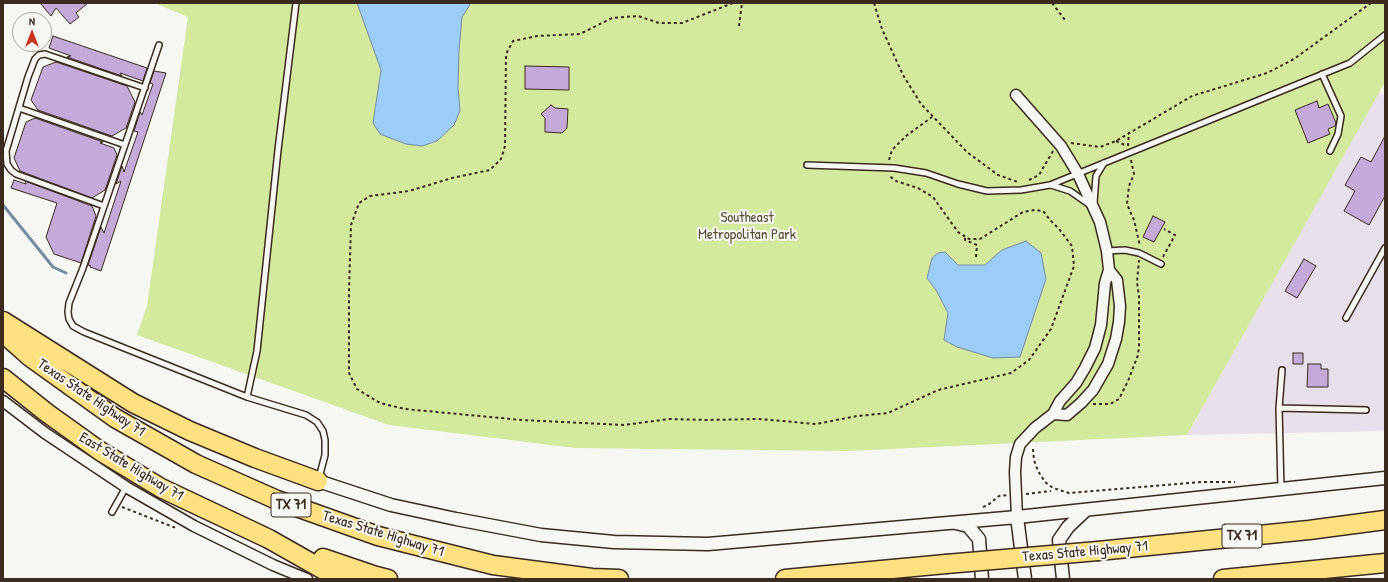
<!DOCTYPE html>
<html>
<head>
<meta charset="utf-8">
<style>
	body { margin:0 }
	#map { position:relative; width:1388px; height:582px; overflow:hidden; background:#f6f6f2; font-family:"Patrick Hand",sans-serif }
	canvas { display:block }
	.frame { position:absolute; inset:0; border:4px solid #3b2a1e; pointer-events:none }
	.north { position:absolute; left:12px; top:12px; width:40px; height:40px; box-sizing:border-box; background:#f6f6f2; border:1px solid #aba49d; border-radius:50%; rotate:0deg; font-size:11px; font-weight:700; line-height:16px; text-align:center; color:#3b2a1e }
	.north::after { content:''; display:block; margin:auto; width:14px; height:18px; background:#c8321e; clip-path:polygon(50% 0,100% 100%,50% 72%,0 100%) }
</style>
</head>
<body>
<div id="map">
<canvas width="1388" height="582"></canvas>
<div class="frame"></div>
<div class="north">N</div>
</div>
<script>
const g = document.querySelector('canvas').getContext('2d');
g.lineJoin = 'round';
function fill(path, color) { g.fillStyle = color; g.fill(path, 'evenodd'); }
const shape = rows => new Path2D(rows.map(r => 'M' + r).join(''));
function stroke(path, color, width, dash) { g.strokeStyle = color; g.lineWidth = width; g.lineCap = dash ? 'butt' : 'round'; g.setLineDash(dash || []); g.stroke(path); }
function label(font, color, halo, rows, align = 'center') {
  g.font = font + ' "Patrick Hand",sans-serif'; g.lineWidth = 4; g.setLineDash([]); g.textBaseline = 'middle'; g.strokeStyle = halo; g.fillStyle = color; for (const [text, x, y, turn = 0] of rows) {
    g.save(); g.translate(x, y); g.rotate((+turn || 0) * Math.PI / 180); g.textAlign = isNaN(turn) ? turn : align; if (halo) g.strokeText(text, 0, 0); g.fillText(text, 0, 0); g.restore();
  }
}
fill(shape([
	[1379,92,1385,96,1385,431,1187,435]
]), '#e7dfea');
fill(shape([
	[155,3,1385,3,1385,82,1187,435,847,451,575,448,389,425,137,335,147,306,188,17]
]), '#d2e99e');
const water = shape([
	[357,3,471,3,462,17,459,50,458,87,460,111,454,125,437,141,422,146,406,144,380,134,373,123,381,70,357,3],
	[1026,241,1041,253,1046,279,1020,357,993,358,957,347,944,340,948,313,936,290,927,278,932,258,938,253,945,252,958,265,985,265,1002,250,1026,241]
]);
fill(water, '#9ccdf8');
stroke(water, '#758ca1', 1);
stroke(shape([
	[3,205,53,267,66,273]
]), '#758ca1', 3);
const building = shape([
	[40,3,88,3,76,13,79,17,70,24,56,8,51,16,40,3],
	[53,36,147,68,143,81,120,73,122,76,67,57,71,56,49,48,53,36],
	[56,62,127,86,135,102,126,128,112,136,38,110,31,100,43,67,56,62],
	[525,66,569,67,569,90,525,89,525,66],
	[154,71,166,73,101,271,90,267,91,266,88,265,101,227,104,233,121,181,116,184,122,166,124,172,138,132,134,131,140,112,142,115,153,84,150,83,154,71],
	[1317,101,1319,108,1328,104,1336,123,1335,126,1328,129,1330,134,1308,143,1295,110,1317,101],
	[551,105,555,108,568,109,567,128,562,133,545,132,545,118,541,114,551,105],
	[35,118,103,142,100,143,114,148,117,155,105,190,92,198,20,171,14,158,26,122,35,118],
	[1385,136,1385,196,1369,225,1344,211,1355,191,1345,185,1361,157,1371,162,1385,136],
	[14,180,26,184,25,181,92,206,96,216,81,263,54,254,46,237,57,203,11,188,14,180],
	[1153,216,1165,222,1154,242,1143,237,1153,216],
	[1304,259,1316,266,1297,298,1285,291,1304,259],
	[1293,353,1303,353,1303,364,1293,364,1293,353],
	[1308,364,1321,364,1321,369,1328,369,1328,387,1307,387,1308,364]
]);
fill(building, '#c3aad8');
stroke(building, '#3b2a1e', 1);
const service = shape([
	[159,45,83,268,69,303,68,312,69,319,73,326,84,332,247,397,306,415,317,422,323,431,325,440,325,455,319,478],
	[1322,74,1341,116,1338,134,1330,151],
	[19,108,125,145],
	[807,165,894,168,926,173,958,184,987,191,1021,190,1050,185,1350,63,1385,35],
	[1051,185,1070,191,1090,205],
	[1094,203,1096,176,1104,163],
	[104,206,16,174,11,170,7,164,6,151,28,77,35,59,39,55,45,54,145,88],
	[1107,251,1125,250,1139,253,1161,264],
	[1346,318,1385,248],
	[247,397,257,351,278,150,296,3],
	[1279,408,1366,410],
	[1281,489,1279,408,1282,370],
	[112,512,126,487]
]);
const minor = shape([
	[1016,95,1061,146,1078,174,1100,222,1107,251,1109,270,1105,283,1101,325,1095,348,1085,368,1076,383,1060,401,1053,414,1035,428,1020,444,1016,457,1015,472,1017,517],
	[3,401,45,433,126,487,194,526,273,565,307,579],
	[1053,414,1067,415,1081,403,1093,390,1108,364,1116,339,1119,322,1120,306,1117,280,1109,270]
]);
const tertiary = shape([
	[318,481,391,505,456,519,541,535,614,542,708,544,1017,517,1385,478],
	[1017,517,1025,579],
	[956,523,968,526,979,539,982,579],
	[1063,579,1059,540,1068,527,1086,510]
]);
const motorway = shape([
	[3,321,133,403,190,431,255,458,318,481],
	[3,333,30,357,115,418,196,464,277,500,378,536,493,565,592,578,619,579],
	[3,378,47,413,100,451,161,488,269,539,329,573,345,579],
	[1098,551,1309,530,1385,520],
	[323,558,376,576,388,579],
	[785,579,946,564],
	[1223,579,1385,563]
]);
stroke(service, '#3b2a1e', 8);
stroke(minor, '#3b2a1e', 13);
stroke(tertiary, '#3b2a1e', 15);
stroke(motorway, '#3b2a1e', 21);
stroke(shape([
	[733,3,682,23,659,23,638,16,612,18,580,34,537,36,513,41,506,54,505,146,501,159,490,170,452,178,409,191,370,196,359,203,351,225,349,291,349,373,357,389,380,403,405,409,522,420,624,425,669,419,707,420,759,419,816,424,857,416,888,413,938,390,1011,373,1029,360,1051,329,1074,266,1072,246,1059,229,1051,221,1043,211,1035,210,1023,212,980,239,969,239,958,232,933,197,918,188,896,181,888,175],
	[874,3,882,29,903,75,921,104,967,152,998,175,1018,182],
	[1052,3,1065,20],
	[739,26,742,3],
	[1116,141,1127,146],
	[1071,143,1100,147,1116,141,1192,96,1267,73,1294,59,1371,3],
	[1128,146,1129,132],
	[889,160,892,150,906,136,932,117],
	[1131,160,1134,174,1129,186,1127,204,1134,220,1140,246],
	[1029,180,1039,175,1053,151],
	[965,238,965,240,977,245,976,257],
	[1163,257,1175,235,1164,229],
	[1093,404,1110,404,1119,399,1128,381,1138,355,1139,346,1139,297,1137,282,1139,260],
	[1033,449,1034,460,1038,471,1045,482,1053,488,1069,493,1202,482,1235,482],
	[1026,494,1051,491],
	[122,507,176,528],
	[983,507,988,505,999,496,1008,495]
]), '#3b2a1e', 2, [3, 3]);
stroke(service, '#f6f6f2', 5);
stroke(minor, '#f6f6f2', 10);
stroke(tertiary, '#f6f6f2', 12);
stroke(motorway, '#fde080', 18);
const motorwayBridge = shape([
	[946,564,1098,551]
]);
stroke(motorwayBridge, '#3b2a1e', 21, []);
stroke(motorwayBridge, '#fde080', 18);
for (const [x, y, w] of [
	[291,505,40],
	[1242,536,40]
]) { const box = new Path2D(); box.roundRect(x - w / 2, y - 12, w, 24, 3); g.fillStyle = '#f6f6f2'; g.fill(box); stroke(box, '#3b2a1e', 1); }
label('bold 14px', '#3b2a1e', null, [
	["TX 71",291,505],
	["TX 71",1242,536]
]);
label('15px', '#595038', '#f6f6f2', [
	["Southeast",747,218],
	["Metropolitan Park",747,235]
]);
label('15px', '#3b2a1e', '#f6f6f2', [
	["Texas State Highway 71",91,398,34],
	["East State Highway 71",131,467,31],
	["Texas State Highway 71",383,534,17],
	["Texas State Highway 71",1085,552,-5]
]);
</script>
</body>
</html>
